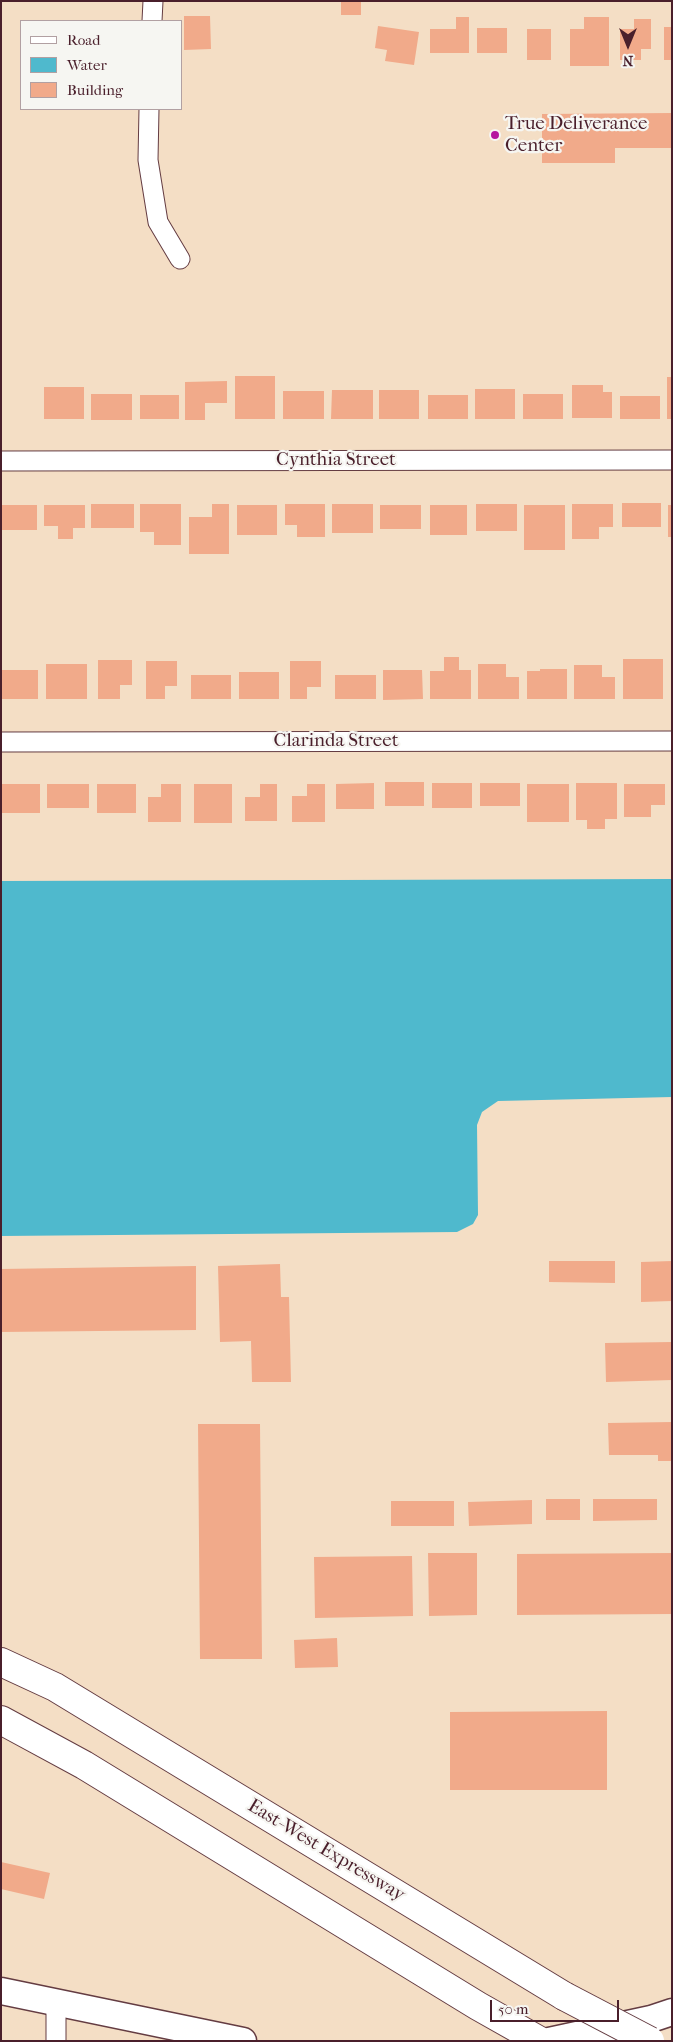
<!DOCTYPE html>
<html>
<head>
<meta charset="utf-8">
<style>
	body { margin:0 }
	#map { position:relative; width:673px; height:2042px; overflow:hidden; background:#f4dec5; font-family:"IM FELL French Canon",serif }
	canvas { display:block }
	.frame { position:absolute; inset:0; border:2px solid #4a1f2b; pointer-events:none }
	.legend { position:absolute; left:20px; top:20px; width:162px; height:90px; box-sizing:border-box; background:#f6f6f2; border:1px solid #b1a0a2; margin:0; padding:6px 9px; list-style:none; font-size:15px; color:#4a1f2b }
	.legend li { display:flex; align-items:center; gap:10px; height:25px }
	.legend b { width:25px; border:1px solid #b1a0a2 }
	.north { position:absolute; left:603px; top:20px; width:50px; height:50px; -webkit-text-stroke:4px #f6f6f2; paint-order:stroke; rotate:180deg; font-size:14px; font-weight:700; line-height:20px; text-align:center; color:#4a1f2b }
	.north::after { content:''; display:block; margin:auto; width:18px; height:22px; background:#4a1f2b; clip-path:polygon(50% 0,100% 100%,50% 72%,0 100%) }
	.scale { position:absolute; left:490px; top:2000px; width:129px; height:22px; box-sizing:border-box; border:2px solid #4a1f2b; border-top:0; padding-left:6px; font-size:15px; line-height:18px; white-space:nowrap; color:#4a1f2b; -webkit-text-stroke:4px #f6f6f2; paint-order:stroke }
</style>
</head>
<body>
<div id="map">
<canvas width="673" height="2042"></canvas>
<div class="frame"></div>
<ul class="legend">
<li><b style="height:6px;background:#fff"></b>Road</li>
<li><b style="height:14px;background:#4fb9cd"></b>Water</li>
<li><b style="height:14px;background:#f1aa8a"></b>Building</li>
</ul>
<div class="north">N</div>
<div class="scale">50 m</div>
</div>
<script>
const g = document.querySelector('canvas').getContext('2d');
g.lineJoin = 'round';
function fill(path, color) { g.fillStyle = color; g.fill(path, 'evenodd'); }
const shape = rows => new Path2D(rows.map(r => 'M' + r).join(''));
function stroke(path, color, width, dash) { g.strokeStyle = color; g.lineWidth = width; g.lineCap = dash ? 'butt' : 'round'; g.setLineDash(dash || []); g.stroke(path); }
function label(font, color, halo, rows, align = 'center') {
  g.font = font + ' "IM FELL French Canon",serif'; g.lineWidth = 4.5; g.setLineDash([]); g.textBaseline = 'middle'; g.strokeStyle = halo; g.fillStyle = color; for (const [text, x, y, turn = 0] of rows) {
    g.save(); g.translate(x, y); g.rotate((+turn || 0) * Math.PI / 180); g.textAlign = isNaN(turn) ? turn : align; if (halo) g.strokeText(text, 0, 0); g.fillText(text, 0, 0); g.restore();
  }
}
fill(shape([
	[672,879,672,1097,498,1101,482,1112,477,1125,478,1215,473,1224,457,1232,1,1236,1,881]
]), '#4fb9cd');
fill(shape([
	[341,1,361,1,361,15,341,15],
	[184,16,210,16,211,49,184,50],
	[456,17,469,17,469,53,430,53,430,29,456,29],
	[584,17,609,17,609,66,570,66,570,29,584,29],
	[634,19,651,19,651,49,641,49,641,60,620,60,620,29,634,29],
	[378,26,419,32,414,65,385,61,387,50,375,48],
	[664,27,672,27,672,60,664,60],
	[477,28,507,28,507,53,477,53],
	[527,29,551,29,551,60,527,60],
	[672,113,672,148,615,148,615,163,542,163,542,114],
	[235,376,275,376,275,419,235,419],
	[667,377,672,377,672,419,667,419],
	[227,381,227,403,205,403,205,420,185,420,185,382],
	[572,385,603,385,603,392,612,392,612,418,572,418],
	[44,387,84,387,84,419,44,419],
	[475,389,515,389,515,419,475,419],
	[332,390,373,390,373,419,331,419],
	[379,390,419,390,419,419,379,419],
	[283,391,324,391,324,419,283,419],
	[91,394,132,394,132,420,91,420],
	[523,394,563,394,563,419,523,419],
	[140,395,179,395,179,419,140,419],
	[428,395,468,395,468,419,428,419],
	[620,396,660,396,660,419,620,419],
	[622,503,661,503,661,527,622,527],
	[91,504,134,504,134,528,91,528],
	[140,504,181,504,181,545,154,545,154,532,140,532],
	[212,504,229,504,229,554,189,554,189,517,212,517],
	[285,504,325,504,325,537,297,537,297,525,285,525],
	[332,504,373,504,373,533,332,533],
	[476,504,517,504,517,531,476,531],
	[572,504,613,504,613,527,599,527,599,539,572,539],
	[1,505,37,505,37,530,1,530],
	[44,505,85,505,85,528,73,528,73,539,58,539,58,526,44,526],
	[237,505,277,505,277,535,237,535],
	[380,505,421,505,421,529,380,529],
	[430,505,467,505,467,535,430,535],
	[524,505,565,505,565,550,524,550],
	[668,505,672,505,672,537,668,537],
	[444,657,459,657,459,670,471,670,471,699,430,699,430,671,444,671],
	[623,659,663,659,663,699,623,699],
	[98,660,132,660,132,685,120,685,120,699,98,699],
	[146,661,177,661,177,686,165,686,165,699,146,699],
	[290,661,321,661,321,687,307,687,307,699,290,699],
	[46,664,87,664,87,699,46,699],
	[478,664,506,664,506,677,519,677,519,699,478,699],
	[574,665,602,665,602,677,615,677,615,699,574,699],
	[540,669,567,669,567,699,527,699,527,671,540,671],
	[1,670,38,670,38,699,1,699],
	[383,670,422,670,423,699,383,700],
	[239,672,279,672,279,699,239,699],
	[191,675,231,675,231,699,191,699],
	[335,675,376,675,376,699,335,699],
	[385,782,424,782,424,806,385,806],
	[374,783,374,809,336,809,336,784],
	[432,783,472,783,472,808,432,808],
	[480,783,520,783,520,806,480,806],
	[576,783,617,783,617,819,605,819,605,829,587,829,587,820,576,820],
	[1,784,40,784,40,813,1,813],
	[47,784,89,784,89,808,47,808],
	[97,784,136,784,136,813,97,813],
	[161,784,181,784,181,822,148,822,148,797,161,797],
	[194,784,232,784,232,823,194,823],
	[260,784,277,784,277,821,245,821,245,797,260,797],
	[307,784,325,784,325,822,292,822,292,796,307,796],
	[527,784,569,784,569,822,527,822],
	[624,784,665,784,665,805,651,805,651,817,624,817],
	[549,1261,615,1261,615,1283,549,1282],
	[672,1261,672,1301,641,1302,641,1262],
	[280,1264,281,1297,289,1297,291,1382,252,1382,251,1341,220,1342,218,1266],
	[196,1266,196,1330,1,1332,1,1269],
	[672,1342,672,1380,606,1382,605,1343],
	[672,1422,672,1461,658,1461,658,1455,609,1455,608,1423],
	[198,1424,260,1424,262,1659,200,1659],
	[546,1499,580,1499,580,1520,546,1520],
	[593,1499,657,1499,657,1520,593,1521],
	[532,1500,532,1524,469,1526,468,1502],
	[391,1501,454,1501,454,1526,391,1526],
	[428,1553,477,1553,477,1615,429,1616],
	[672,1553,672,1614,517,1615,517,1554],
	[412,1556,413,1616,315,1618,314,1557],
	[337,1638,338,1667,295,1668,294,1640],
	[607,1711,607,1790,450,1790,450,1712],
	[1,1862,50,1873,44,1899,1,1889]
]), '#f1aa8a');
const street = shape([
	[152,21,153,1],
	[149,109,148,160,158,222,180,259],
	[1,461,672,460],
	[1,742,672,741],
	[56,2003,56,2041]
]);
const secondary = shape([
	[1,1991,243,2041],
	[549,2041,651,2019,672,2012]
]);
const highway = shape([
	[1,1662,55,1687,564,1996],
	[1,1720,84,1765,478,2006,540,2041]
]);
stroke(street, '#643c42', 21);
stroke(secondary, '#643c42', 29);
stroke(highway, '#643c42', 30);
stroke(street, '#fff', 19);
stroke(secondary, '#fff', 26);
stroke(highway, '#fff', 28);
const highwayBridge = shape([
	[564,1996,650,2041]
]);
stroke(highwayBridge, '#643c42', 30, []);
stroke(highwayBridge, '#fff', 28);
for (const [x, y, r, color] of [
	[495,135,5,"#b5179e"]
]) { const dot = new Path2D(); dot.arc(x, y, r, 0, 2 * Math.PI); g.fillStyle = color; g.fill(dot); stroke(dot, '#f6f6f2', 2); }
label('19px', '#4a1f2b', '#f6f6f2', [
	["True Deliverance",505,124],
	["Center",505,146]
], 'left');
label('19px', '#4a1f2b', '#f6f6f2', [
	["Cynthia Street",336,460],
	["Clarinda Street",336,741],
	["East-West Expressway",326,1851,31]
]);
</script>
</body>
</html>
